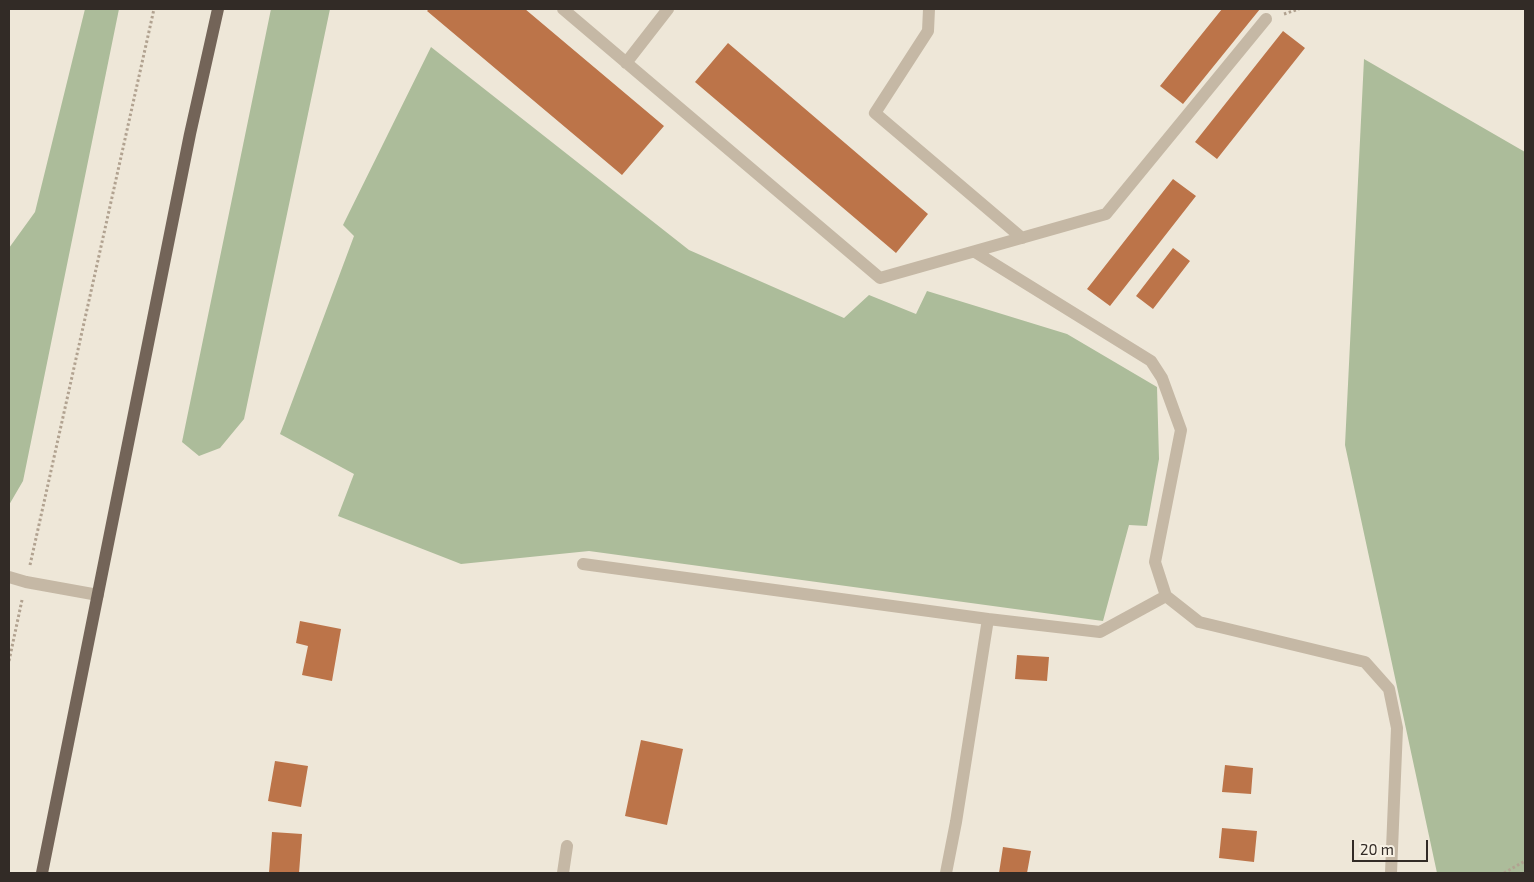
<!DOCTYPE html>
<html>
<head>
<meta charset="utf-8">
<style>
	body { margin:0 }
	#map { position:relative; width:1534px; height:882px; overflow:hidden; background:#eee7d8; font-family:"Exo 2",sans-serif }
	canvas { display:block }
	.frame { position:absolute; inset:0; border:10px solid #322b26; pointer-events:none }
	.scale { position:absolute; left:1352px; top:840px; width:76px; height:22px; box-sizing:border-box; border:2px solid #322b26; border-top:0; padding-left:6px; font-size:15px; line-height:18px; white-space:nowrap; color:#322b26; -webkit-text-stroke:4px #f7f1e4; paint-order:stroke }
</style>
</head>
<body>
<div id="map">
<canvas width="1534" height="882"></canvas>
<div class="frame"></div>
<div class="scale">20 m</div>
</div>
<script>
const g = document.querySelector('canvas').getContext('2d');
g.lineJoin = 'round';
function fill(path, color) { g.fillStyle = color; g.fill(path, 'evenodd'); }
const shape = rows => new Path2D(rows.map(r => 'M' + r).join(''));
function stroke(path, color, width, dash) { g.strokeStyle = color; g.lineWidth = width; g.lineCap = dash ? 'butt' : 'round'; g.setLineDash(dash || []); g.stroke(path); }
fill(shape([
	[85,9,119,9,23,481,9,505,9,248,35,212],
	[271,9,330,9,244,419,220,448,199,456,182,442],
	[431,47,689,250,844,318,869,295,916,314,927,291,1067,334,1157,387,1159,459,1147,526,1129,525,1103,621,589,551,461,564,338,516,354,474,280,434,354,236,343,225],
	[1364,59,1525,152,1525,873,1437,873,1345,445]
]), '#acbc9a');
fill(shape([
	[429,9,525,9,664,126,622,175,427,11],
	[1222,9,1260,9,1183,104,1160,86],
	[1283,31,1305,48,1217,159,1195,142],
	[728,43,928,214,896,253,695,82],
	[1173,179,1196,196,1110,306,1087,289],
	[1173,248,1190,261,1153,309,1136,296],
	[300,621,341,629,332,681,302,675,308,646,296,643],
	[1017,655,1049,657,1047,681,1015,679],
	[641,740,683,749,667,825,625,816],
	[275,761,308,766,301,807,268,801],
	[1225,765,1253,768,1251,794,1222,792],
	[1222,828,1257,831,1254,862,1219,858],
	[272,832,302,834,299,873,269,873],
	[1003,847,1031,851,1027,873,999,873]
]), '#bc7449');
stroke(shape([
	[1284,14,1299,9],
	[30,565,154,9],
	[9,661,22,600],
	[1504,873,1525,861]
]), '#b1a290', 3, [2.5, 2.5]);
stroke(shape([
	[563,9,880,278,1106,214,1266,19],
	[929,9,928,31,875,113,1022,238],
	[626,63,668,9],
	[975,252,1151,361,1162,378,1181,430,1155,562,1166,596,1199,622,1365,662,1389,689,1397,728,1391,873],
	[583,564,988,619,1100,632,1166,596],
	[9,577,26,582,98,595],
	[563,873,567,846],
	[946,873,956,822,988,619]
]), '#c5b8a5', 12);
stroke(shape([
	[42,873,190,134,218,9]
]), '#736458', 12);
</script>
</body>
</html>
